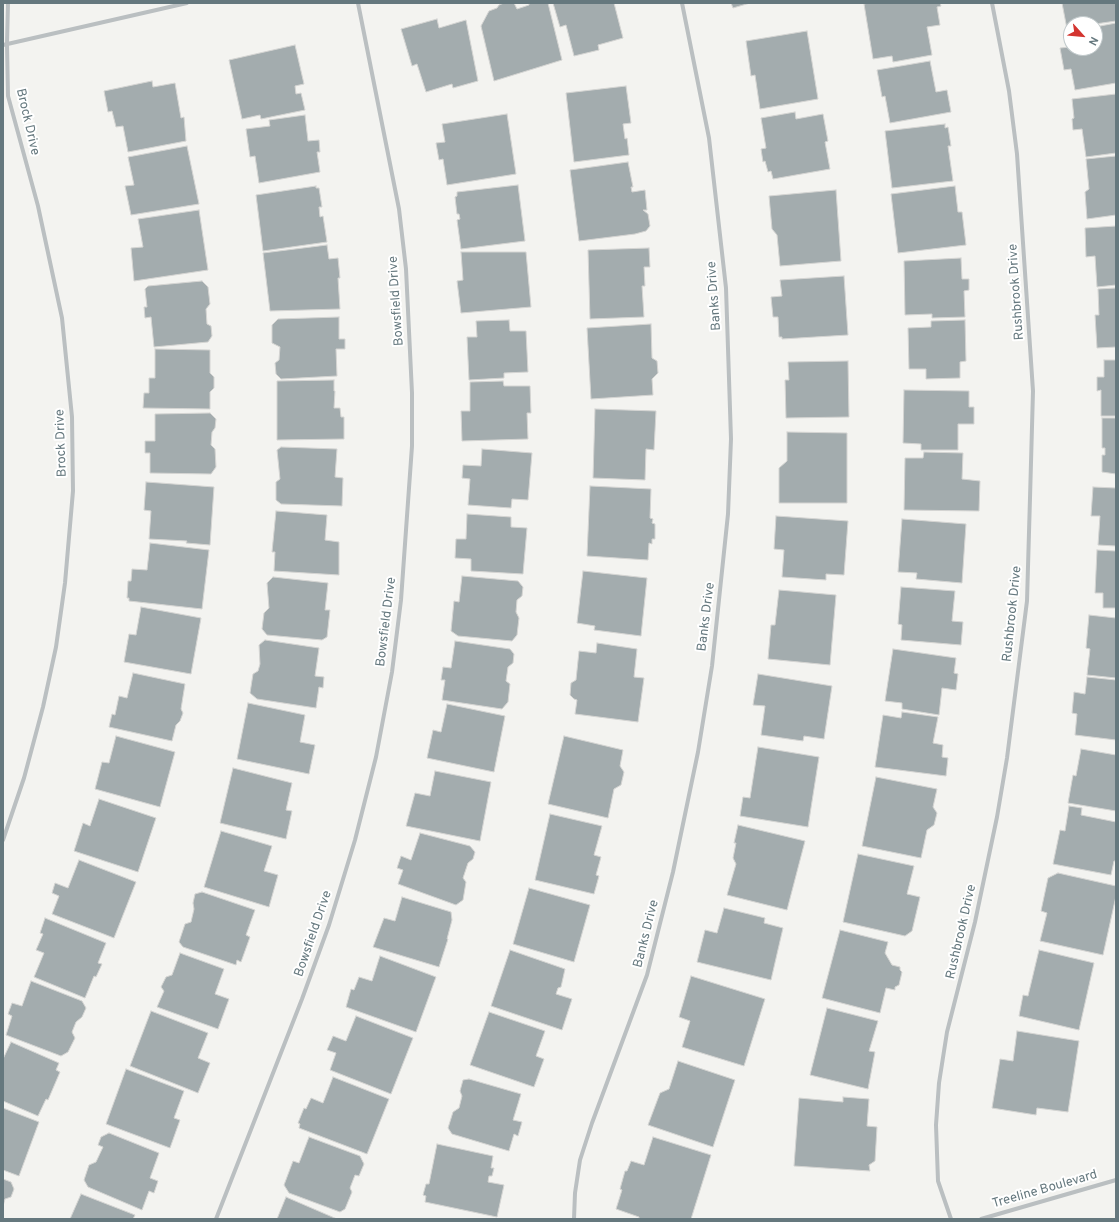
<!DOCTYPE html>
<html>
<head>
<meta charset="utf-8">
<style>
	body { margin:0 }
	#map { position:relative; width:1119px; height:1222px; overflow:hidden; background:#f3f3f0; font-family:Overpass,sans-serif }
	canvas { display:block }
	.frame { position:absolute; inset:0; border:4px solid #65787e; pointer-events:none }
	.north { position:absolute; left:1063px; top:16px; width:40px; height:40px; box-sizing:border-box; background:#fff; border:1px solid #c1c9cb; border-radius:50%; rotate:117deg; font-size:11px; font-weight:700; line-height:16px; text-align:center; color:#65787e }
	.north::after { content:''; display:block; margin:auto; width:14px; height:18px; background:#d33530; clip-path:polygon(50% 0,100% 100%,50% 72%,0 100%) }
</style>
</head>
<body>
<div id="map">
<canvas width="1119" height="1222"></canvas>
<div class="frame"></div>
<div class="north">N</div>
</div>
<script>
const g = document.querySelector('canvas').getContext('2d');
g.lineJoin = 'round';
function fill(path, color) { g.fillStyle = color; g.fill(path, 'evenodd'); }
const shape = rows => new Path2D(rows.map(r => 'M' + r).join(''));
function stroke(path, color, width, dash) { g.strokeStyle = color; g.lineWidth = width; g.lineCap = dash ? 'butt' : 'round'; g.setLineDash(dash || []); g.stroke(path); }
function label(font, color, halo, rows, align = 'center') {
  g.font = font + ' Overpass,sans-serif'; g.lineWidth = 4; g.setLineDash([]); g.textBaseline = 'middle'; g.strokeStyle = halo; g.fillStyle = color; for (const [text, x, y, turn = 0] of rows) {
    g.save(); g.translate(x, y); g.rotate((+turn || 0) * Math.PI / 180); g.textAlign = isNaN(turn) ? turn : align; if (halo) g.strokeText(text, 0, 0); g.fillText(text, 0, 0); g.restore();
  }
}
const building = shape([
	[504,3,514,3,517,9,529,5,529,3,548,3,562,60,494,81,481,26,489,11,497,8,499,5,504,3],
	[553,3,614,3,623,38,598,45,599,50,574,56,566,25,560,27,553,3],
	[731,3,750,3,733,8,731,3],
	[869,3,940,3,941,6,937,7,940,25,927,27,932,55,893,62,892,56,873,59,864,4,869,3],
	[1062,3,1116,3,1116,21,1095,24,1071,24,1071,29,1067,29,1062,3],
	[437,19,439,28,466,20,478,81,453,88,452,84,426,92,417,64,412,66,401,29,437,19],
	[1116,23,1116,83,1075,90,1071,69,1064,70,1060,48,1070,47,1067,31,1071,31,1071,48,1095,48,1095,27,1116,23],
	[807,31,818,99,760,109,755,75,751,76,746,41,807,31],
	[295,45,304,84,295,86,296,94,301,93,305,110,261,119,260,115,242,119,229,60,295,45],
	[930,61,936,92,947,90,951,112,890,123,885,96,882,97,877,70,930,61],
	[152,81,153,87,175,83,181,118,184,117,186,141,128,152,123,126,116,127,112,111,108,112,104,91,152,81],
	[626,86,631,123,623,124,625,139,627,138,629,155,574,162,566,93,626,86],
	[1116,94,1116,153,1086,157,1082,129,1073,130,1072,119,1074,118,1072,99,1116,94],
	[795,112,796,119,823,114,828,141,825,142,830,169,773,179,771,171,768,172,765,161,763,162,761,149,766,148,761,118,795,112],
	[507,114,516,174,447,185,443,159,439,160,436,143,445,142,442,124,507,114],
	[305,115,308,141,319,140,320,152,317,152,320,172,259,183,255,156,250,157,246,129,270,126,269,120,305,115],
	[945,124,945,128,948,127,951,146,948,146,953,181,892,188,885,131,945,124],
	[187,146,199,204,131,215,125,186,134,185,128,157,187,146],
	[1116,156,1116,215,1087,219,1085,192,1089,189,1086,159,1116,156],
	[628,162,633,187,631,187,632,192,645,190,647,210,643,210,648,214,650,226,646,231,635,234,579,241,570,170,628,162],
	[518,185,525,241,461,249,457,220,460,219,459,214,457,214,455,197,457,196,457,192,518,185],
	[316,186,316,188,319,188,322,207,319,207,320,217,323,216,327,242,263,251,256,195,316,186],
	[955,186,958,212,962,212,966,245,898,253,891,194,955,186],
	[836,190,841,261,780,266,777,235,772,229,769,196,836,190],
	[199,210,208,270,134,281,131,248,143,247,138,219,199,210],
	[1116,226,1116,285,1097,287,1095,256,1086,257,1085,228,1116,226],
	[327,245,329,259,338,258,340,278,338,278,340,309,270,311,263,253,327,245],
	[649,248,650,267,644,267,645,286,642,286,644,317,590,319,588,250,649,248],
	[461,252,526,252,531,307,461,313,457,281,463,280,461,252],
	[961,258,962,279,969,279,969,290,964,291,965,317,932,318,932,314,905,315,904,261,961,258],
	[844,276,848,335,782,339,782,337,779,337,778,317,773,317,771,297,782,296,780,280,844,276],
	[202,281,208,287,210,304,206,309,207,324,211,326,212,336,208,342,154,347,151,317,145,318,144,307,147,307,145,289,148,286,202,281],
	[1116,288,1116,347,1097,348,1095,315,1099,315,1098,289,1116,288],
	[339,317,339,339,345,339,345,349,336,349,337,376,281,379,276,374,275,363,279,360,280,347,272,343,272,325,278,319,339,317],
	[509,320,510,331,526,331,528,372,504,373,504,378,469,380,467,337,477,337,476,321,509,320],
	[965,320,966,361,960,362,960,378,926,379,926,369,909,369,908,328,931,327,931,321,965,320],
	[651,324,652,358,657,361,658,373,652,379,653,395,591,399,587,328,651,324],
	[155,349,210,350,210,373,214,377,214,388,210,392,210,409,143,408,144,393,149,393,149,378,155,378,155,349],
	[1104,360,1116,360,1116,416,1101,416,1101,390,1097,391,1097,377,1104,377,1104,360],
	[848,361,849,417,786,418,785,380,789,380,788,362,848,361],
	[334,380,334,391,335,391,334,408,340,408,341,417,344,417,344,439,277,440,277,381,334,380],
	[503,381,504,386,530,386,531,413,527,413,528,439,462,441,461,411,470,411,470,382,503,381],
	[904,390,969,391,969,407,974,407,974,424,958,424,958,450,921,450,921,444,903,443,904,390],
	[595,409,656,411,654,450,646,449,645,480,593,478,595,409],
	[210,413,216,419,215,428,212,432,211,445,215,449,216,467,211,474,150,473,150,453,145,453,145,441,155,441,155,414,210,413],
	[1102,418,1116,418,1116,474,1102,472,1102,455,1105,455,1105,448,1102,448,1102,418],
	[787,432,847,433,847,503,779,503,779,468,787,461,787,432],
	[281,447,337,449,335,477,343,478,342,506,281,504,276,500,276,482,280,479,277,450,281,447],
	[482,449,532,453,528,500,512,499,511,508,468,505,470,479,462,478,463,465,481,466,482,449],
	[924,452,963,453,962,479,980,481,979,511,904,510,905,458,923,458,924,452],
	[146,482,214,487,210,545,186,543,187,541,149,539,151,511,144,510,146,482],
	[590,486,651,489,650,518,653,519,652,523,655,524,655,539,652,539,652,544,649,543,648,560,587,556,590,486],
	[1093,487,1116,488,1116,546,1098,545,1100,516,1091,516,1093,487],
	[276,511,327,515,325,540,339,542,339,575,274,571,275,552,272,552,276,511],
	[467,514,511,517,511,527,527,528,523,574,471,571,471,559,455,558,456,539,466,539,467,514],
	[776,516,848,521,844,575,826,574,826,580,782,577,784,550,774,549,776,516],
	[902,519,966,524,962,583,916,579,917,573,898,572,902,519],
	[150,543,209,550,202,609,129,601,129,598,127,598,128,581,131,581,132,569,147,570,150,543],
	[1097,550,1116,551,1116,608,1103,608,1103,593,1095,593,1097,550],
	[583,571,647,578,641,636,594,630,595,626,577,623,583,571],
	[462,576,518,581,523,587,522,596,517,600,516,612,519,618,517,635,512,641,458,636,451,631,454,601,459,602,462,576],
	[273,577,328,583,325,610,330,610,327,637,322,640,267,635,262,629,264,613,269,608,267,583,273,577],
	[901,587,955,591,952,621,963,622,961,645,901,640,902,625,898,624,901,587],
	[779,590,836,595,830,665,768,659,771,625,775,625,779,590],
	[141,607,201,618,191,674,124,662,129,634,136,635,141,607],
	[1089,615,1116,618,1116,678,1087,675,1090,649,1086,648,1089,615],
	[265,640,319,648,315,676,324,677,323,688,319,687,316,708,257,699,250,693,253,674,258,671,260,664,259,645,265,640],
	[455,641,510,649,514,654,513,663,508,667,506,681,510,684,508,702,502,709,442,700,445,680,441,680,443,667,451,668,455,641],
	[597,643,637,649,634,677,644,678,638,722,575,714,577,700,574,699,570,695,571,683,576,680,579,651,596,653,597,643],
	[893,649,956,658,954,673,958,674,956,690,942,688,939,715,902,709,902,703,885,701,893,649],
	[133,673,185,684,181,709,183,713,180,721,176,725,172,741,109,727,112,714,115,715,119,696,127,698,133,673],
	[758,674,832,686,824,739,804,736,803,741,761,735,765,706,753,705,758,674],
	[1087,677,1116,680,1116,740,1075,735,1077,714,1072,713,1074,692,1085,694,1087,677],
	[248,703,305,715,300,742,315,745,309,774,237,759,248,703],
	[447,704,505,716,494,772,427,758,433,730,441,732,447,704],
	[902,712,938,717,933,743,943,745,942,757,948,758,946,776,875,767,883,715,901,718,902,712],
	[116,736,175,752,160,807,95,789,102,762,109,763,116,736],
	[564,736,623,750,620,766,624,772,621,785,614,789,608,818,548,804,564,736],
	[758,747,819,757,808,827,740,816,743,797,750,798,758,747],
	[1081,749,1116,755,1116,811,1068,803,1073,775,1076,776,1081,749],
	[233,768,292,783,286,810,292,811,286,839,220,823,233,768],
	[435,771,491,782,480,841,406,826,415,793,430,796,435,771],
	[876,777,937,789,933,807,937,813,934,825,927,830,921,858,862,846,876,777],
	[99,799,156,818,138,872,74,851,83,823,90,826,99,799],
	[1069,806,1082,808,1081,815,1116,822,1116,861,1114,861,1111,875,1053,864,1060,830,1065,831,1069,806],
	[550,814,602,826,594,855,601,857,596,875,599,876,594,894,535,880,550,814],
	[738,825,805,841,787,910,727,895,736,864,733,858,736,843,734,843,738,825],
	[221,831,272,846,264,871,278,875,269,907,204,887,221,831],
	[420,833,470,846,475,852,473,859,468,863,463,878,466,882,463,900,456,905,398,884,403,870,397,868,401,856,411,860,420,833],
	[858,854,914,866,907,894,920,897,912,931,905,936,843,922,858,854],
	[79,860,136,882,114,938,52,914,59,896,52,893,55,883,68,888,79,860],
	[1058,873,1116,886,1116,896,1103,955,1040,941,1047,913,1041,911,1048,878,1058,873],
	[529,888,590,905,574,962,513,944,529,888],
	[202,892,255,910,246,935,250,937,241,962,237,960,236,965,183,947,179,942,185,924,191,922,194,909,193,903,195,894,202,892],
	[402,897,451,912,452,920,447,939,448,939,439,967,373,947,384,918,395,921,402,897],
	[724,908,765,918,764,923,783,928,771,980,697,962,705,930,717,933,724,908],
	[45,918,106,943,98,963,102,964,96,977,94,976,85,998,34,977,44,953,36,950,43,934,40,933,45,918],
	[840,930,888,942,885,953,892,965,900,967,900,970,902,972,899,985,895,987,895,990,886,988,880,1013,822,998,840,930],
	[510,950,565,969,561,987,558,988,556,994,572,999,562,1030,491,1006,510,950],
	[1039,950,1094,963,1079,1030,1019,1016,1023,995,1028,996,1039,950],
	[180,953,224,969,215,994,229,999,218,1029,157,1007,164,991,161,987,166,977,172,975,180,953],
	[380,956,436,977,416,1032,346,1007,351,989,354,990,359,977,372,981,380,956],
	[691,976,765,999,744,1066,682,1047,690,1021,679,1017,691,976],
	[31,981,82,1001,86,1008,82,1017,76,1022,72,1032,75,1038,68,1052,61,1056,6,1035,12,1016,8,1014,12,1003,22,1006,31,981],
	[827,1008,878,1021,869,1051,875,1052,868,1089,810,1075,827,1008],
	[151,1011,208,1033,198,1058,210,1063,198,1093,130,1066,151,1011],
	[489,1012,545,1031,536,1056,544,1059,534,1087,470,1065,489,1012],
	[356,1016,413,1038,391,1094,330,1070,336,1053,327,1050,333,1036,346,1041,356,1016],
	[1017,1031,1079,1041,1068,1112,1037,1108,1036,1115,992,1108,1000,1059,1013,1061,1017,1031],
	[11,1042,59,1063,56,1070,60,1072,48,1100,46,1099,38,1116,3,1101,3,1059,11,1042],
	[678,1061,735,1080,713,1147,648,1125,660,1093,669,1089,678,1061],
	[126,1069,184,1091,174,1118,180,1120,170,1148,106,1124,126,1069],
	[333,1077,389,1099,367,1154,299,1128,300,1124,298,1123,304,1108,306,1109,311,1098,323,1103,333,1077],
	[469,1079,521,1094,513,1120,522,1122,518,1136,514,1134,509,1151,452,1134,448,1128,453,1112,459,1108,462,1096,460,1091,463,1080,469,1079],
	[843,1097,869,1099,867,1126,877,1127,875,1161,869,1165,870,1171,794,1166,799,1098,843,1102,843,1097],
	[3,1108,39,1122,19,1176,3,1170,3,1108],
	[109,1133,159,1153,150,1178,158,1181,154,1193,149,1191,142,1210,88,1187,84,1180,89,1165,96,1162,103,1147,98,1145,101,1137,109,1133],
	[309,1137,360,1156,364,1164,359,1176,355,1175,350,1188,352,1192,345,1209,340,1212,289,1193,284,1185,293,1161,299,1163,309,1137],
	[653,1137,711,1155,691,1219,639,1219,639,1217,616,1209,622,1190,620,1189,625,1171,627,1171,631,1161,644,1165,653,1137],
	[437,1144,493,1156,491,1168,494,1168,492,1176,489,1176,488,1182,504,1185,497,1217,425,1202,426,1196,423,1195,426,1184,429,1184,437,1144],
	[3,1179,11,1182,14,1189,11,1197,5,1199,3,1206,3,1179],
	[81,1194,135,1215,133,1219,70,1219,81,1194],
	[286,1197,337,1219,277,1219,286,1197]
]);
fill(building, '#a3acae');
stroke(building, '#d4d4d2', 1);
stroke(shape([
	[3,45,187,3],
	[3,840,24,778,43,707,56,647,65,583,73,491,72,417,62,318,38,206,8,96,7,44,8,3],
	[216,1219,302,999,329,925,355,840,376,757,392,672,401,600,412,446,412,393,406,269,399,209,358,3],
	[574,1219,575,1193,580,1160,592,1123,647,975,673,872,698,752,712,666,728,514,731,439,726,288,709,138,682,3],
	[951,1219,938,1181,936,1125,939,1083,947,1032,975,922,997,817,1007,758,1027,601,1030,498,1033,391,1017,154,1009,91,992,3],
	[981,1219,1116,1180]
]), '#babfc1', 4);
label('13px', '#65787e', '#fff', [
	["Brock Drive",27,122,77],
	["Rushbrook Drive",1017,292,-94],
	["Banks Drive",715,296,-94],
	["Bowsfield Drive",397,301,-94],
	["Brock Drive",62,443,-92],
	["Rushbrook Drive",1013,614,-84],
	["Banks Drive",707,617,-83],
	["Bowsfield Drive",387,622,-83],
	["Rushbrook Drive",962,932,-77],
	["Bowsfield Drive",314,934,-71],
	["Banks Drive",647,934,-76],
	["Treeline Boulevard",1045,1190,-16]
]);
</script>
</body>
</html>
